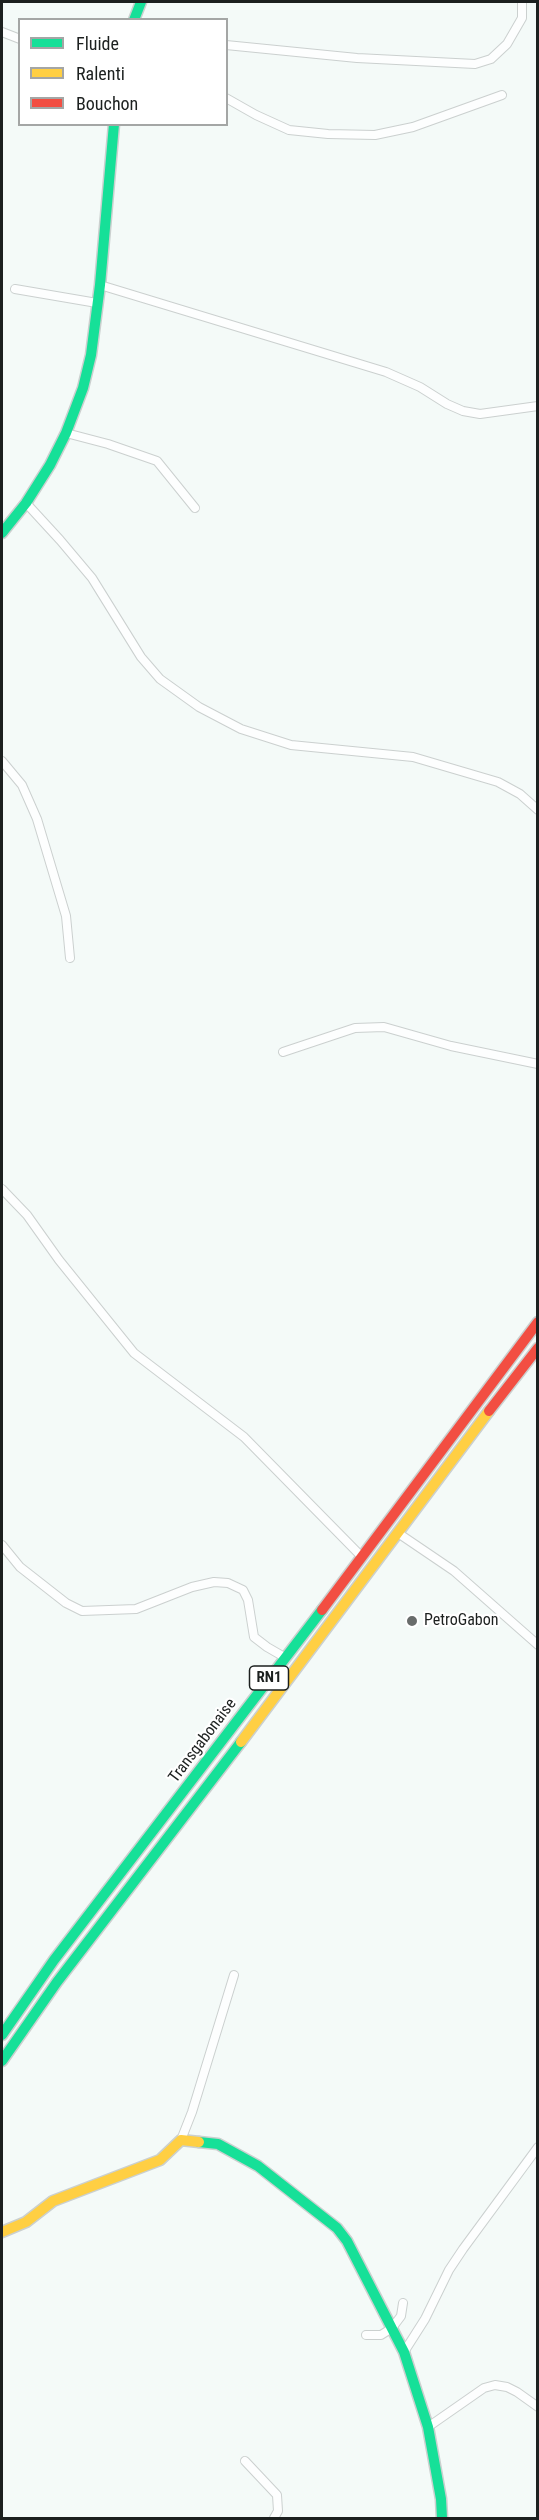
<!DOCTYPE html>
<html>
<head>
<meta charset="utf-8">
<style>
	body { margin:0 }
	#map { position:relative; width:539px; height:2520px; overflow:hidden; background:#f4faf8; font-family:"Roboto Condensed",sans-serif }
	canvas { display:block }
	.frame { position:absolute; inset:0; border:3px solid #1c201f; pointer-events:none }
	.legend { position:absolute; left:18px; top:18px; width:210px; height:108px; box-sizing:border-box; background:#fff; border:2px solid #a4a6a5; margin:0; padding:8px 10px; list-style:none; font-size:18px; color:#1c201f }
	.legend li { display:flex; align-items:center; gap:12px; height:30px }
	.legend b { width:30px; border:2px solid #a4a6a5 }
</style>
</head>
<body>
<div id="map">
<canvas width="539" height="2520"></canvas>
<div class="frame"></div>
<ul class="legend">
<li><b style="height:8px;background:#16e098"></b>Fluide</li>
<li><b style="height:8px;background:#ffcf43"></b>Ralenti</li>
<li><b style="height:8px;background:#f24e42"></b>Bouchon</li>
</ul>
</div>
<script>
const g = document.querySelector('canvas').getContext('2d');
g.lineJoin = 'round';
const shape = rows => new Path2D(rows.map(r => 'M' + r).join(''));
function stroke(path, color, width, dash) { g.strokeStyle = color; g.lineWidth = width; g.lineCap = dash ? 'butt' : 'round'; g.setLineDash(dash || []); g.stroke(path); }
function label(font, color, halo, rows, align = 'center') {
  g.font = font + ' "Roboto Condensed",sans-serif'; g.lineWidth = 4.5; g.setLineDash([]); g.textBaseline = 'middle'; g.strokeStyle = halo; g.fillStyle = color; for (const [text, x, y, turn = 0] of rows) {
    g.save(); g.translate(x, y); g.rotate((+turn || 0) * Math.PI / 180); g.textAlign = isNaN(turn) ? turn : align; if (halo) g.strokeText(text, 0, 0); g.fillText(text, 0, 0); g.restore();
  }
}
const street = shape([
	[2,32,20,39],
	[226,45,357,58,475,64,491,59,507,44,522,18,522,2],
	[226,98,256,115,289,130,328,134,375,135,413,127,502,95],
	[100,285,386,372,420,387,447,404,463,411,480,414,538,406],
	[15,289,97,303],
	[66,433,108,444,157,461,195,508],
	[26,503,60,540,92,578,141,657,160,679,199,707,241,729,291,745,413,757,498,782,520,794,538,810],
	[2,761,22,785,37,819,66,916,70,958],
	[283,1052,355,1028,384,1027,451,1046,538,1064],
	[2,1189,27,1215,59,1260,134,1353,244,1437,361,1556],
	[398,1533,454,1571,538,1645],
	[2,1545,20,1567,66,1603,82,1611,136,1609,192,1587,214,1582,228,1583,243,1590,248,1600,254,1637,267,1647,286,1658],
	[181,2140,192,2112,234,1975],
	[366,2335,381,2335,392,2328,401,2316,403,2303],
	[404,2352,425,2319,449,2270,463,2249,538,2147],
	[428,2427,484,2388,495,2385,507,2387,517,2392,538,2407],
	[245,2461,277,2495,278,2511,274,2518]
]);
const fast = shape([
	[134,20,141,2],
	[2,533,26,503,50,465,66,433,83,388,91,355,100,285,114,124],
	[2,2035,54,1960,322,1610],
	[2,2061,57,1982,241,1742],
	[199,2142,218,2144,258,2166,337,2228,347,2241,404,2352,428,2427,441,2499,442,2518]
]);
const slow = shape([
	[241,1742,489,1411],
	[2,2232,26,2222,53,2201,160,2160,181,2140,199,2142]
]);
const jam = shape([
	[489,1411,538,1348],
	[322,1610,538,1322]
]);
stroke(street, '#cbd0cf', 10);
stroke(fast, '#cbd0cf', 13);
stroke(slow, '#cbd0cf', 13);
stroke(jam, '#cbd0cf', 13);
stroke(street, '#fdfefe', 8);
stroke(fast, '#16e098', 10);
stroke(slow, '#ffcf43', 10);
stroke(jam, '#f24e42', 10);
for (const [x, y, r, color] of [
	[412,1621,6,"#686c6b"]
]) { const dot = new Path2D(); dot.arc(x, y, r, 0, 2 * Math.PI); g.fillStyle = color; g.fill(dot); stroke(dot, '#fff', 2); }
for (const [x, y, w] of [
	[269,1678,39]
]) { const box = new Path2D(); box.roundRect(x - w / 2, y - 12, w, 24, 4.5); g.fillStyle = '#fff'; g.fill(box); stroke(box, '#1c201f', 1.5); }
label('bold 15px', '#1c201f', null, [
	["RN1",269,1678]
]);
label('16px', '#1c201f', '#fff', [
	["PetroGabon",424,1621]
], 'left');
label('16px', '#1c201f', '#fff', [
	["Transgabonaise",203,1741,-53]
]);
</script>
</body>
</html>
